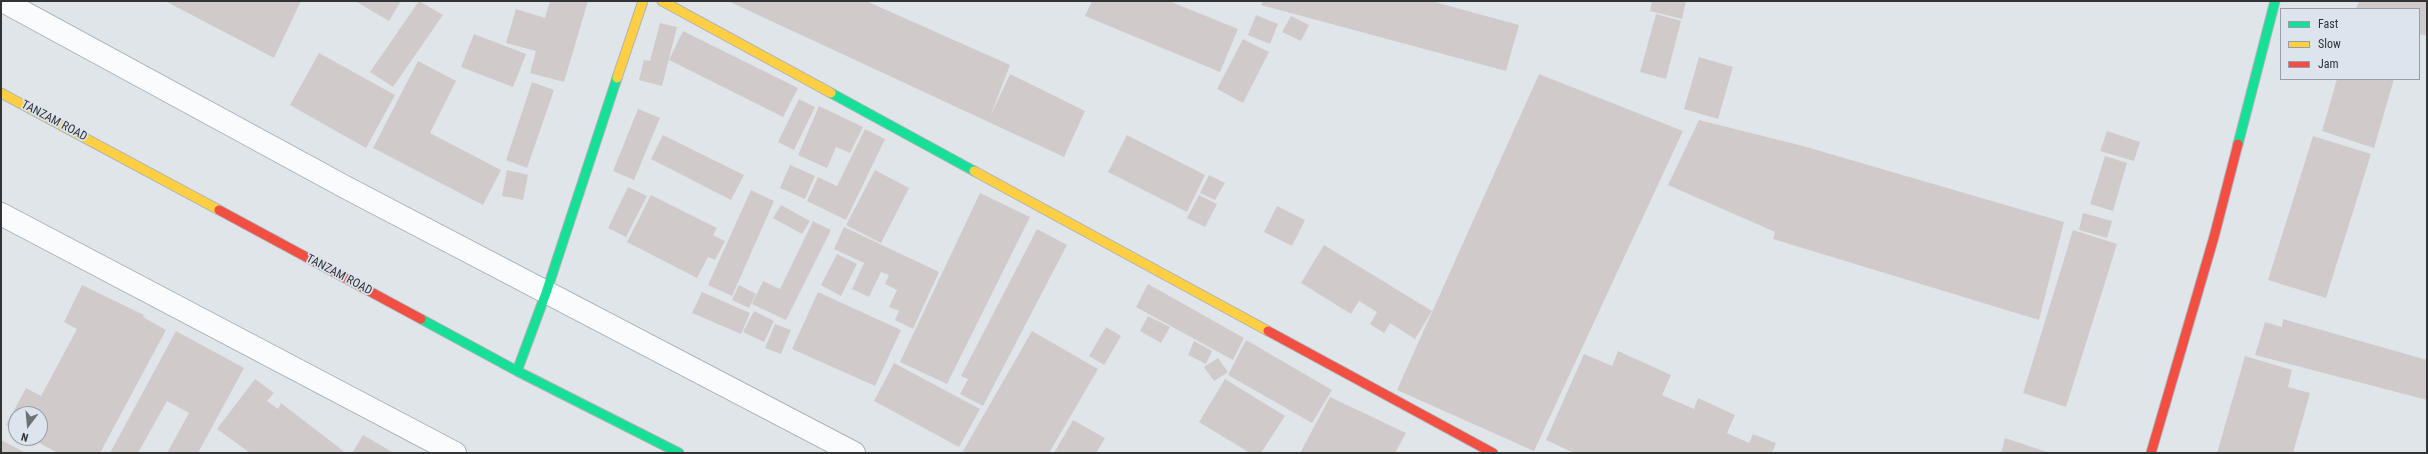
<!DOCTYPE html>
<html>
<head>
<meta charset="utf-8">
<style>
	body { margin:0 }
	#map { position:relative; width:2428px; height:454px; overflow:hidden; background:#e0e5ea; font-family:"Roboto Condensed",sans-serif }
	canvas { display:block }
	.frame { position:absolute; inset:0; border:2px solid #303437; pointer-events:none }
	.legend { position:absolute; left:2280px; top:8px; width:140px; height:72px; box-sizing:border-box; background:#dce4ee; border:1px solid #979ea5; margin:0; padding:5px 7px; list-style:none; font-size:12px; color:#303437 }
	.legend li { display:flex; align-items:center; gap:8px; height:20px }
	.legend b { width:20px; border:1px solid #979ea5 }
	.north { position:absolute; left:8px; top:406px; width:40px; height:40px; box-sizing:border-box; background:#dce4ee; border:1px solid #979ea5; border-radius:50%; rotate:196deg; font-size:11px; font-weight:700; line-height:16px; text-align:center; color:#303437 }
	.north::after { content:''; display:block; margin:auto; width:14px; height:18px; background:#6e7276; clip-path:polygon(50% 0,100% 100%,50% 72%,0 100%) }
</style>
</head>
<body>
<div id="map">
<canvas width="2428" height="454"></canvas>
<div class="frame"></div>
<ul class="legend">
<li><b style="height:5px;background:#16e098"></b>Fast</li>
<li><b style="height:5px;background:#ffcf43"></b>Slow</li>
<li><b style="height:5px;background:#f24e42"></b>Jam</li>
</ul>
<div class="north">N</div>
</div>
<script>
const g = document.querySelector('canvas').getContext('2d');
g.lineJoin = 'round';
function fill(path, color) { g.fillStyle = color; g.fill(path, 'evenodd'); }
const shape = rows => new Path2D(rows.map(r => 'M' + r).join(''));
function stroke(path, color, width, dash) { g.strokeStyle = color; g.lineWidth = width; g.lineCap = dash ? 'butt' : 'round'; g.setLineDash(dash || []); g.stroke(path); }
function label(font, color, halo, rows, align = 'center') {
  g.font = font + ' "Roboto Condensed",sans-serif'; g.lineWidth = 3.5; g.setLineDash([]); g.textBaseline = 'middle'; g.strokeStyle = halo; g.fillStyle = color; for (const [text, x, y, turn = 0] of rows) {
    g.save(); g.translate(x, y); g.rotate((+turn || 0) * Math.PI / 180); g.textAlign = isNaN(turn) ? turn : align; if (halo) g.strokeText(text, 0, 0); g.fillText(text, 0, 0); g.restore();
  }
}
fill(shape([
	[165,1,301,1,274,58],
	[355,1,401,1,389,21],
	[419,1,443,15,393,87,370,72],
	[550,1,588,1,564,82,530,73,536,51,506,43,516,9,545,18],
	[728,1,866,1,1010,65,990,117,1010,74,1085,111,1064,157],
	[1092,1,1169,1,1238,29,1220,72,1085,16],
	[1263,1,1431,1,1519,25,1506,71,1261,5],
	[1652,1,1686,1,1682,19,1650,11],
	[2359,1,2427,1,2427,36,2419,34,2419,9,2356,9],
	[1656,14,1681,21,1666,79,1640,72],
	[1256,15,1278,24,1270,44,1248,35],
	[1291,16,1309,25,1301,41,1282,32],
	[660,23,677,27,662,86,639,80,644,60,650,61],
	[683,31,798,88,783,117,669,60],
	[474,34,526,54,513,87,461,67],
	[1243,39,1269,52,1243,103,1217,89],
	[319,53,395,95,366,148,290,105],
	[1699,57,1733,67,1718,119,1684,109],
	[418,61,456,81,430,133,501,170,483,205,373,148],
	[1539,74,1683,131,1534,451,1397,390],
	[2337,79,2394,79,2374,148,2322,131],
	[532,82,554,90,527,168,506,160],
	[799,99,815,107,794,150,778,142],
	[819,106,863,127,850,153,836,147,827,168,798,155],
	[638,109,660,118,634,180,613,171],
	[1699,120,1803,146,2064,222,2039,320,1773,239,1775,232,1668,185],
	[865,129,885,139,846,220,807,201,818,177,837,186],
	[2107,131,2140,142,2134,161,2100,151],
	[663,135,744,175,731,200,651,159],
	[1127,135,1205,175,1187,212,1108,172],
	[2313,136,2371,154,2326,298,2268,280],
	[2105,156,2127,163,2113,211,2090,204],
	[790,165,815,176,805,199,780,188],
	[507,170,528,175,523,200,502,196],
	[875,170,909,188,881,243,846,225],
	[1209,175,1225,183,1215,200,1200,193],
	[628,187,647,196,626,237,608,228],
	[751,190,774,201,732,296,708,285],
	[980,193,1030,217,947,384,900,362],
	[651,195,717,228,713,235,725,241,715,260,708,257,697,278,627,242],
	[1199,195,1217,204,1205,227,1187,218],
	[781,205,810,221,802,234,773,218],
	[1277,206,1305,220,1292,246,1264,232],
	[2083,213,2112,221,2107,238,2079,230],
	[813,221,831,230,786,320,752,304,763,281,780,289],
	[844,227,939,272,913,329,895,320,899,311,889,307,897,290,885,284,889,275,881,272,869,297,852,289,864,263,834,249],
	[1037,229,1067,245,983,406,960,394,968,379,961,376],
	[2073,230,2117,244,2066,407,2023,393],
	[1324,245,1432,311,1415,339,1390,323,1384,333,1370,324,1377,312,1359,301,1351,314,1301,283],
	[837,254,857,264,841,296,821,285],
	[1148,284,1244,338,1233,360,1136,307],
	[82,285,144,315,143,317,166,330,100,453,58,453,30,438,40,438,40,414,16,414,16,431,6,425,26,388,41,396,77,329,64,322],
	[739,285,756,294,749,308,732,300],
	[702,292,750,313,741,334,692,313],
	[818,292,901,330,875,386,792,349],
	[754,311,774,321,764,342,743,332],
	[1148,316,1170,327,1161,343,1140,331],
	[2283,319,2427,360,2427,400,2255,355,2265,322,2282,327],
	[775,324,791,330,781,354,765,348],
	[1106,327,1121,336,1104,365,1089,356],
	[176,331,244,368,198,453,167,453,189,413,167,401,138,453,110,453],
	[1032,331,1098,369,1049,453,967,453,963,451],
	[1246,340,1332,390,1312,423,1228,375],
	[1194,341,1212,351,1206,364,1188,355],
	[1618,351,1671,375,1662,395,1694,409,1698,398,1735,415,1727,433,1749,443,1753,434,1776,443,1772,453,1574,453,1546,440,1584,354,1612,366],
	[2245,356,2292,370,2288,387,2310,393,2293,453,2217,453],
	[1218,358,1228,372,1214,381,1204,367],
	[894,363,980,409,959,447,874,401],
	[255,379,274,393,267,401,278,409,281,403,346,453,250,453,217,429],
	[1225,379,1285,416,1261,453,1250,453,1199,422],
	[1330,397,1406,433,1395,453,1300,453],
	[1073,420,1105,438,1096,453,1054,453],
	[363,435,394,453,352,453],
	[2005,438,2050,453,2001,453],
	[1,440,26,453,1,453]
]), '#d0cbca');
const lane = shape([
	[3,1,347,188,854,453],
	[1,214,455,453]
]);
const fast = shape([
	[831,93,974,171],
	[2238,144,2275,1],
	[421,319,517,371,679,453],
	[517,371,546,293,617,78]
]);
const slow = shape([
	[662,1,831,93],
	[617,78,643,1],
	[1,93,219,210],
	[974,171,1268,331]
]);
const jam = shape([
	[219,210,421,319],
	[1268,331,1493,453],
	[2151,453,2214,237,2238,144]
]);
stroke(lane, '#aeb2b6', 24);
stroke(fast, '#aeb2b6', 11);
stroke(slow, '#aeb2b6', 11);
stroke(jam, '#aeb2b6', 11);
stroke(lane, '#fafbfc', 22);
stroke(fast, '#16e098', 9);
stroke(slow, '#ffcf43', 9);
stroke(jam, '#f24e42', 9);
label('12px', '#303437', '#dce4ee', [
	["TANZAM ROAD",54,121,28],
	["TANZAM ROAD",339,275,28]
]);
</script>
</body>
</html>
